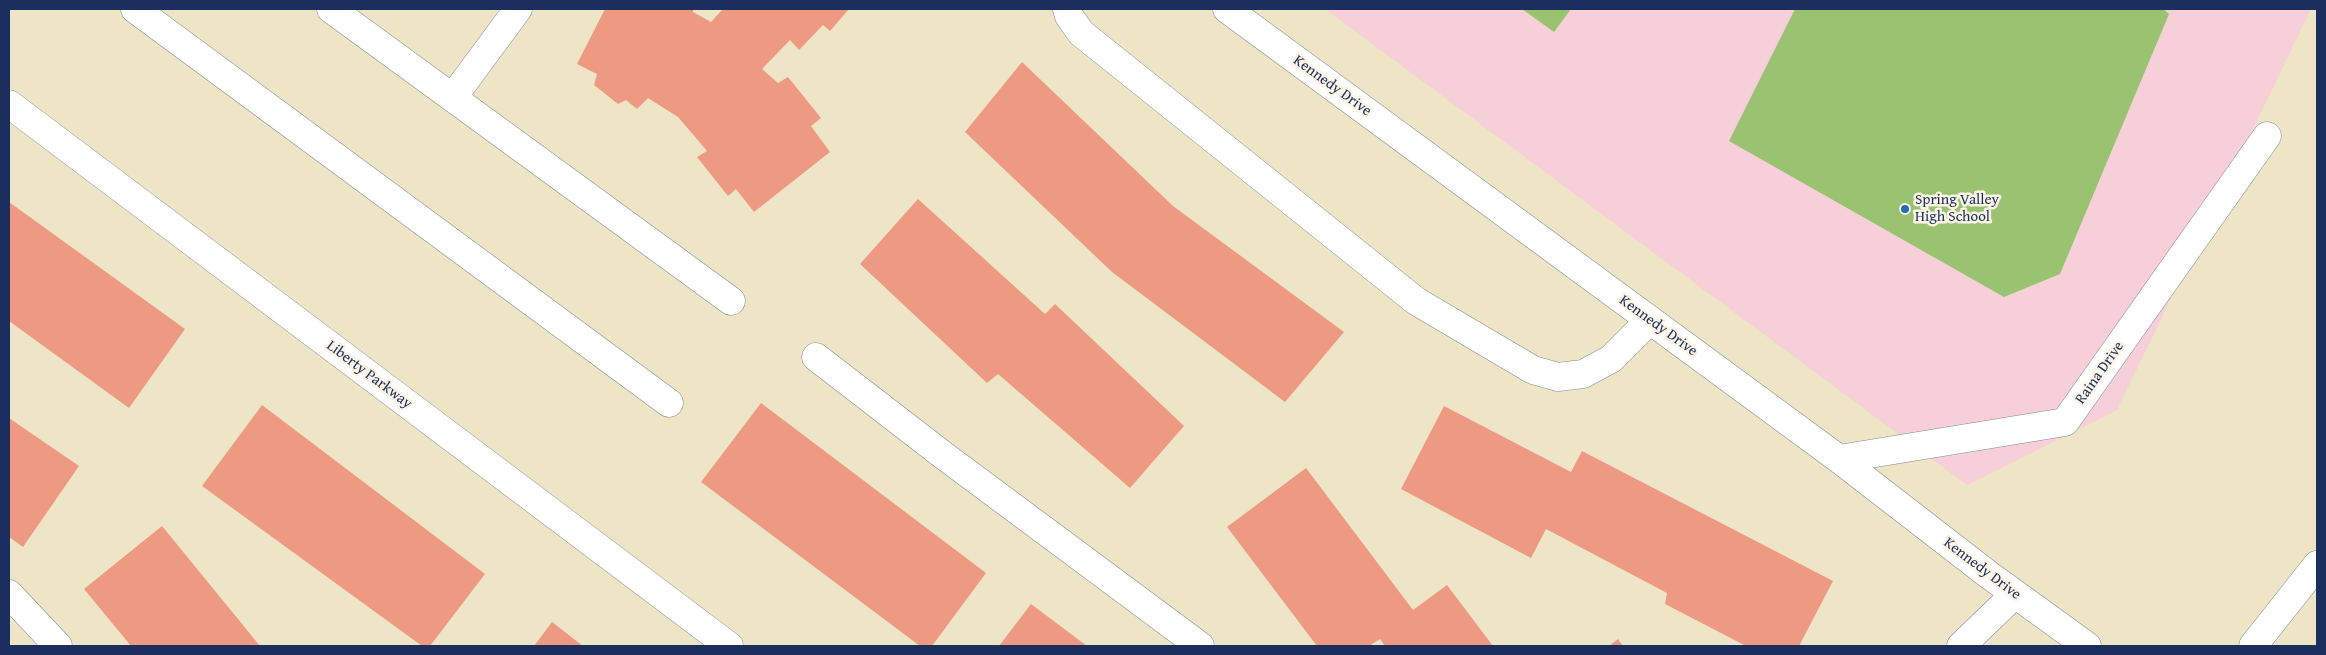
<!DOCTYPE html>
<html>
<head>
<meta charset="utf-8">
<style>
	body { margin:0 }
	#map { position:relative; width:2326px; height:655px; overflow:hidden; background:#eee5c6; font-family:"Gentium Book Plus",serif }
	canvas { display:block }
	.frame { position:absolute; inset:0; border:10px solid #1b2f5e; pointer-events:none }
</style>
</head>
<body>
<div id="map">
<canvas width="2326" height="655"></canvas>
<div class="frame"></div>
</div>
<script>
const g = document.querySelector('canvas').getContext('2d');
g.lineJoin = 'round';
function fill(path, color) { g.fillStyle = color; g.fill(path, 'evenodd'); }
const shape = rows => new Path2D(rows.map(r => 'M' + r).join(''));
function stroke(path, color, width, dash) { g.strokeStyle = color; g.lineWidth = width; g.lineCap = dash ? 'butt' : 'round'; g.setLineDash(dash || []); g.stroke(path); }
function label(font, color, halo, rows, align = 'center') {
  g.font = font + ' "Gentium Book Plus",serif'; g.lineWidth = 5; g.setLineDash([]); g.textBaseline = 'middle'; g.strokeStyle = halo; g.fillStyle = color; for (const [text, x, y, turn = 0] of rows) {
    g.save(); g.translate(x, y); g.rotate((+turn || 0) * Math.PI / 180); g.textAlign = isNaN(turn) ? turn : align; if (halo) g.strokeText(text, 0, 0); g.fillText(text, 0, 0); g.restore();
  }
}
fill(shape([
	[1325,9,2311,9,2117,410,1967,485]
]), '#f6cfd8');
fill(shape([
	[1522,9,1571,9,1554,32],
	[1795,9,2163,9,2169,14,2060,274,2004,297,1729,141]
]), '#99c370');
fill(shape([
	[605,9,693,9,693,12,711,22,723,9,849,9,830,31,823,25,799,50,790,40,762,69,778,83,788,77,821,118,811,126,830,152,754,212,736,189,728,196,697,157,707,151,678,117,648,98,637,109,626,100,618,104,594,85,597,74,577,64],
	[1022,62,1173,206,1344,332,1285,402,1112,272,965,132],
	[918,199,1045,314,1055,304,1184,426,1130,488,998,374,987,383,860,264],
	[9,202,185,329,129,408,9,321],
	[761,403,986,573,932,646,920,646,701,482],
	[262,405,485,574,430,646,422,646,202,486],
	[1444,406,1571,472,1582,451,1833,581,1799,646,1746,646,1665,604,1667,593,1546,529,1531,558,1401,489],
	[9,418,79,466,23,547,9,537],
	[1306,468,1413,610,1447,585,1493,646,1385,646,1380,639,1369,646,1317,646,1227,527],
	[162,526,260,646,131,646,84,589],
	[1031,604,1087,646,999,646],
	[552,622,583,646,534,646],
	[1618,639,1623,646,1609,646]
]), '#ee9982');
const minor = shape([
	[135,9,669,403],
	[331,9,731,301],
	[1067,9,1069,16,1081,33,1416,301,1533,370,1558,377,1583,374,1611,359,1650,320],
	[1227,9,1839,459,1989,575,2087,646],
	[453,97,518,9],
	[9,104,729,646],
	[816,357,943,455,1200,646],
	[1839,459,2065,422,2267,136],
	[9,594,58,646],
	[1961,646,2015,594],
	[2253,646,2317,565]
]);
stroke(minor, '#848a92', 29);
stroke(minor, '#fff', 28);
for (const [x, y, r, color] of [
	[1905,209,5,"#1f6fb2"]
]) { const dot = new Path2D(); dot.arc(x, y, r, 0, 2 * Math.PI); g.fillStyle = color; g.fill(dot); stroke(dot, '#fcf5e5', 2); }
label('15px', '#1b2f5e', '#fcf5e5', [
	["Kennedy Drive",1332,86,36],
	["Kennedy Drive",1658,326,36],
	["Raina Drive",2100,373,-55],
	["Liberty Parkway",369,375,37],
	["Kennedy Drive",1982,569,37]
]);
label('15px', '#1b2f5e', '#fcf5e5', [
	["Spring Valley",1915,200],
	["High School",1915,217]
], 'left');
</script>
</body>
</html>
